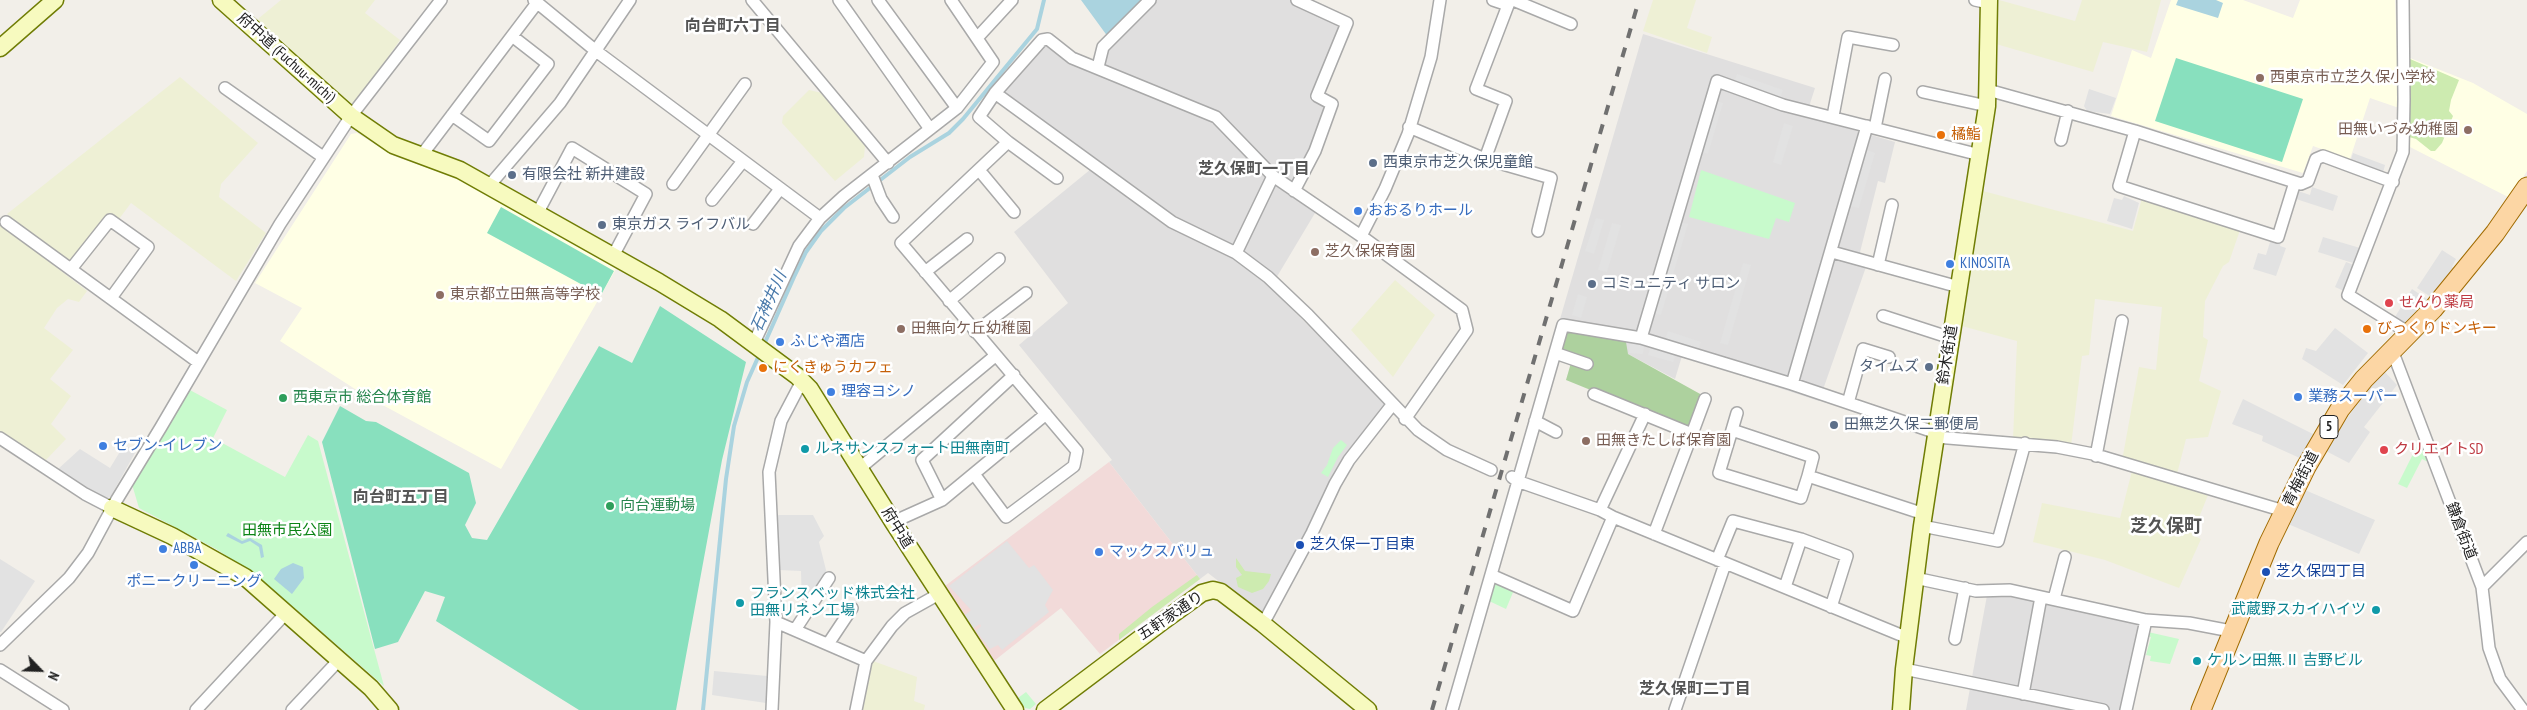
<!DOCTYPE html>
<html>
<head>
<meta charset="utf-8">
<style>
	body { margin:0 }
	#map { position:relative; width:2527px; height:710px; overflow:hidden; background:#f2efe9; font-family:"PT Sans Narrow",sans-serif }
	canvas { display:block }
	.north { position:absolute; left:15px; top:645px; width:50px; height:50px; -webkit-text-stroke:4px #fff; paint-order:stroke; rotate:114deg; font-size:14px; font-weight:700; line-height:20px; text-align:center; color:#222 }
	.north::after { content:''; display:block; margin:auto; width:18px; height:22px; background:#222; clip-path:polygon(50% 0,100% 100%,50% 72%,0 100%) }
</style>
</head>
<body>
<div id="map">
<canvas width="2527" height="710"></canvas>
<div class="north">N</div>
</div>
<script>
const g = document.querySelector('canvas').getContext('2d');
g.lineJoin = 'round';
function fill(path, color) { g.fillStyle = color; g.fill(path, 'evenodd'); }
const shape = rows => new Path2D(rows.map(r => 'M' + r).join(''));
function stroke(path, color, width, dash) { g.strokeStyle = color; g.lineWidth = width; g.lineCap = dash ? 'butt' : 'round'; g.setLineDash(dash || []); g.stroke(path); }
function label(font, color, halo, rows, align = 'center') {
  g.font = font + ' "PT Sans Narrow","Noto Sans JP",sans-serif'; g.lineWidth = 5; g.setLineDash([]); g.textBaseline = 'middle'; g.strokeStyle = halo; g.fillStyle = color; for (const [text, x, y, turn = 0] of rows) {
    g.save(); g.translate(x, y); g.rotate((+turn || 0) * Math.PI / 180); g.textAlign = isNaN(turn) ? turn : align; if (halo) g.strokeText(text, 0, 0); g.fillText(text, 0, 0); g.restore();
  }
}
fill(shape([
	[1150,0,1297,0,1347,23,1317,96,1332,104,1294,190,1318,208,1272,285,1265,282,1384,402,1384,408,1265,613,1260,613,1208,573,1200,579,1109,462,1112,460,1019,345,1068,303,1014,232,1091,169,991,98,1042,40,1098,66,1103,47],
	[1643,34,1815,88,1806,116,1895,142,1885,183,1878,181,1857,264,1866,267,1819,401,1682,356,1675,379,1628,354,1558,326],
	[1988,590,2146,620,2126,710,1966,710]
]), '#e0dfdf');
fill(shape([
	[1109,462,1200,579,1100,654,1061,608,994,661,945,586]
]), '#f2dad9');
fill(shape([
	[2171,0,2243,0,2293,18,2300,0,2395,0,2399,108,2370,98,2350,159,2313,146,2303,173,2111,116,2132,50,2151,58],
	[2405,56,2473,83,2527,114,2527,171,2510,198,2408,146],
	[357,133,394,156,470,183,616,269,501,469,366,396,280,341,302,308,255,283,351,134]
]), '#ffffe5');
fill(shape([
	[281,0,375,0,365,13,400,40,355,105,349,106,257,24,259,18],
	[1653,0,1696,0,1687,28,1712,37,1707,53,1643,31],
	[1999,0,2075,21,2082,0,2161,0,2147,52,2103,42,2093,72,1996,44],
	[180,77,258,143,221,184,219,197,266,233,236,281,131,203,119,219,114,216,104,217,72,260,66,261,7,214],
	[809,90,822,93,865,146,864,157,835,181,782,123,783,116],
	[1983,191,2133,231,2142,198,2240,230,2229,262,2223,266,2205,301,2203,337,2208,340,2199,381,2221,391,2208,437,2186,439,2177,474,2122,461,2139,367,2156,370,2162,307,2095,299,2089,355,2082,356,2071,446,2013,440,2017,341,1958,325],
	[0,224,87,291,79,302,68,299,57,308,44,328,73,350,50,379,71,396,51,424,66,439,45,461,0,432],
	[1395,280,1435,315,1393,377,1351,330],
	[2132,471,2208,495,2192,535,2201,539,2179,588,2105,560,2033,542,2042,503,2120,518],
	[873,661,917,677,914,701,925,705,924,710,861,710,867,672]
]), '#eef0d5');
fill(shape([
	[2410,59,2459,80,2451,100,2449,111,2453,116,2442,143,2435,151,2431,151,2416,139,2409,137,2407,61],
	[1236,558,1245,571,1271,574,1269,581,1263,589,1252,593,1238,587,1236,578,1242,575,1236,567],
	[1197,575,1200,579,1119,640,1119,634,1152,607]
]), '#cdebb0');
fill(shape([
	[1565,329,1626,342,1628,354,1702,395,1689,430,1566,380,1573,356,1557,352]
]), '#add19e');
fill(shape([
	[1701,170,1795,203,1789,222,1776,218,1769,239,1689,217],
	[188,389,227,410,213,438,285,477,308,435,318,441,384,686,259,577,216,549,139,508,131,481],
	[2422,436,2434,465,2422,459,2407,488,2398,484],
	[1341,440,1347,445,1338,457,1328,477,1321,473,1327,465,1333,448],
	[1496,582,1514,590,1506,609,1487,600,1493,583],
	[2148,632,2179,639,2170,664,2150,661,2151,656,2146,655,2151,637,2147,636],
	[1026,692,1036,704,1030,709,1025,708,1018,698]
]), '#c8facc');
fill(shape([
	[2176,58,2303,99,2282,162,2155,121],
	[501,207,614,271,601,295,487,233],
	[660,306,746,362,722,460,676,710,579,710,436,621,445,597,425,591,398,642,375,649,322,442,340,406,366,421,376,422,469,473,476,503,465,525,472,538,487,540,599,346,632,363]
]), '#88e0be');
fill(shape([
	[1737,74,1783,90,1780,99,1734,83],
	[2089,89,2116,98,2110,114,2087,111,2084,106],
	[1714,100,1723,103,1708,154,1699,151],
	[1784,123,1793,126,1781,165,1773,162],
	[1867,150,1875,153,1859,208,1851,206],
	[2353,153,2385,165,2383,173,2350,162],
	[2312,187,2338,196,2333,211,2296,199,2298,191,2310,195],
	[2124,196,2139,203,2132,229,2107,221,2114,198,2122,200],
	[1596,218,1604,220,1594,254,1585,251],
	[1680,222,1688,224,1661,315,1653,313],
	[1612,223,1621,225,1607,272,1598,270],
	[2323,237,2360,248,2353,263,2318,252],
	[2271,239,2281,242,2280,246,2286,248,2276,276,2253,269,2258,253,2266,255],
	[2442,250,2456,259,2452,267,2455,270,2449,278,2446,277,2431,297,2417,288],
	[2346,262,2354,265,2344,291,2335,287],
	[1743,263,1751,265,1728,345,1720,343],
	[2412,289,2427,299,2406,324,2395,317],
	[1578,294,1587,297,1581,318,1572,315],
	[2335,328,2368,353,2343,385,2302,359,2306,348,2316,351],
	[1668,331,1701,342,1698,350,1665,340],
	[1630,343,1644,345,1643,354,1629,353],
	[1651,346,1676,354,1673,362,1648,355],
	[2384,371,2397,385,2364,427,2370,432,2349,463,2326,451,2331,441,2365,393],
	[2243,399,2315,435,2302,459,2262,441,2263,436,2232,424],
	[124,445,136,451,111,496,106,499,57,470,80,449,110,468],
	[2305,490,2375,520,2359,554,2288,524],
	[776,515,813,515,824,536,819,542,827,574,802,608,801,571,779,570],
	[1007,541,1029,568,1034,565,1053,590,1045,605,1049,612,1002,650,998,645,990,649,976,631,981,626,980,624,972,629,964,616,971,610,949,586],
	[0,559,35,581,1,632,0,632],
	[714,671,767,676,766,703,712,695]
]), '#e2e2e2');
fill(shape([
	[1081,0,1142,0,1108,37],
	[2178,0,2216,0,2223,3,2218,18,2176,5],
	[228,533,242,541,250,538,262,545,264,557,261,558,259,547,250,541,242,544,226,536],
	[293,563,303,567,304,578,292,594,274,579,281,569]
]), '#aad3df');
stroke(shape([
	[763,347,794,277,806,252,821,231,844,208,910,157,949,133,963,119,1037,29,1044,0],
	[703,710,726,479,734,426,747,382,760,353]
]), '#aad3df', 4);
const street = shape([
	[534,0,596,51,820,218],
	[752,0,888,163],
	[839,0,930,129],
	[878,0,957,108],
	[1493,0,1508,5],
	[1513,0,1571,24],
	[1975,0,1989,3],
	[2403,0,2404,99,2403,152,2348,295,2409,333],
	[977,38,1012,0],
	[1098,67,1103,47,1150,0],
	[225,88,323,157],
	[1988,90,2135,131,2301,184,2308,181,2316,159,2323,156,2393,182],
	[1923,92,1987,106],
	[995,93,1172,222,1236,253,1268,277,1308,315,1418,430,1447,450,1491,470],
	[452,115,489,141,548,64,512,36],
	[1833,116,1848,37,1893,45],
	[1409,127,1485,159,1551,178,1538,231],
	[1875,128,1885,79],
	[2135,131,2119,186,2278,237,2295,182],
	[2061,140,2068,111],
	[421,156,537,3],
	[1485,159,1506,101,1476,89,1510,0],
	[979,170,1014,212],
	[872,175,881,199,893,217],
	[1057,178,1008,142,979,117,995,93,1042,40,1048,39,1072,58,1216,117,1273,176,1361,236,1462,310,1467,330,1405,419],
	[673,184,745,84],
	[488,187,560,103,630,0],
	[1294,191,1315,151,1332,104,1317,96,1347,23,1297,0],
	[712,200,743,161],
	[537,214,572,148,646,194,613,256],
	[6,222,198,362],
	[753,224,780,189],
	[1361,236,1385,189,1408,134,1431,57,1440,0],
	[1832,252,1959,287],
	[1236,253,1273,176],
	[1878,265,1892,205],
	[71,269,110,220,148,247,111,298],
	[925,272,967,239],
	[949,301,999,259],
	[1883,316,1951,338],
	[975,332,1026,293],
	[1641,338,1792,384,1937,433],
	[754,343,799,246,820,218,844,196,957,108,993,62,951,0],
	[2392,350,2482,587,2489,648,2500,679,2523,710],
	[1555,353,1587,364],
	[1792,384,1867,126],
	[1594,394,1692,434,1654,534],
	[1848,403,1863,349,1889,357],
	[1535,421,1556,432],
	[1732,430,1737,413],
	[1692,434,1705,399],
	[1936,437,2057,447,2093,454,2284,511],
	[0,438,85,494,112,508],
	[2096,456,2122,321],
	[860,468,995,356],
	[974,474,1006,517,1074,466,1077,451,901,243,1008,142],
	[1808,476,1813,457,1732,430,1719,473,1801,498,1808,476,1924,514],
	[1512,477,1517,481,1600,510,1613,517,1908,638],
	[942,500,922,460,1014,375],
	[1600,510,1645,414],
	[893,522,942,500,1046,414],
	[1922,526,1998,541,2025,443],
	[1717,560,1733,521,1801,539,1847,556,1831,607],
	[1491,575,1573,611,1613,517],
	[1915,578,1976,591,2010,590,2146,620,2189,623,2231,631],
	[1785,587,1801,539],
	[2482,587,2527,542],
	[2054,599,2065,557],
	[776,622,866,661],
	[1263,624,1312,533,1335,484,1349,460,1392,405],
	[795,630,829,578],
	[1955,639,1965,588],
	[828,644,852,608],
	[0,645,69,578,88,553,116,501,161,427,280,224,351,116,441,0],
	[1904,669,2103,710],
	[0,670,63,710],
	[2023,694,2041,597],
	[196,710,286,613],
	[292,710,339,660],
	[772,710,776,622,769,472,781,421,802,381],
	[856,710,866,661,892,626,905,613,939,594],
	[1452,710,1563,325,1641,338,1717,81,1783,105,1980,155],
	[1675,710,1725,564],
	[2126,710,2146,620]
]);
const secondary = shape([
	[221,0,351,116,393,145,460,170,659,282,720,319,797,376,810,389,893,522,1015,710],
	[0,48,55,0],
	[112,508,172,536,245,577,371,688,390,710],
	[1045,710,1162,622,1202,593,1213,590,1221,592,1263,624,1368,710],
	[1901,710,1904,669,1922,526,1987,106,1989,0]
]);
const primary = shape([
	[2201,710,2269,543,2306,467,2340,409,2364,379,2433,309,2495,233,2527,187]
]);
stroke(street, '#a9a9a9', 14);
stroke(secondary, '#707d05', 19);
stroke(primary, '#a06b00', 21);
stroke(street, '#fff', 11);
stroke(secondary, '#f7fabf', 16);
stroke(primary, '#fcd6a4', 19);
stroke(shape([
	[1432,710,1639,0]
]), '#707070', 4, [10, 10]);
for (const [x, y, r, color] of [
	[2260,78,5,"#8d6e63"],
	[2468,130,5,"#8d6e63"],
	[1941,135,5,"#e8710a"],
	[1373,163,5,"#5c6f8a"],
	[512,175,5,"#5c6f8a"],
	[1358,211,5,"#3f7fe0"],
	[602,225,5,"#5c6f8a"],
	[1315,252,5,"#8d6e63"],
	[1950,264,5,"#3f7fe0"],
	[1592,284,5,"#5c6f8a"],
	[440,295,5,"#8d6e63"],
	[2389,303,5,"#e0444e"],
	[901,329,5,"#8d6e63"],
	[2367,329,5,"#e8710a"],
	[780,342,5,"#3f7fe0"],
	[1929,367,5,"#5c6f8a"],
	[763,368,5,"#e8710a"],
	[831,392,5,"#3f7fe0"],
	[2298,397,5,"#3f7fe0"],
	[283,398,5,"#2e9e5b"],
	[1834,425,5,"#5c6f8a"],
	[1586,441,5,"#8d6e63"],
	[103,446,5,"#3f7fe0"],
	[805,449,5,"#0f9aa8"],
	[2384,450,5,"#e0444e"],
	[610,506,5,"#2e9e5b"],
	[1300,545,5,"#1a4fb4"],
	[163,549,5,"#3f7fe0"],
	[1099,552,5,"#3f7fe0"],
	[194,565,5,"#3f7fe0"],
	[2266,572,5,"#1a4fb4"],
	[740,603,5,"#0f9aa8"],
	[2376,610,5,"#0f9aa8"],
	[2197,661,5,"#0f9aa8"]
]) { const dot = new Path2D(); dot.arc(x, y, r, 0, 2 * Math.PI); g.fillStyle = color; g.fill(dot); stroke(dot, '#fff', 2); }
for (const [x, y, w] of [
	[2329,427,18]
]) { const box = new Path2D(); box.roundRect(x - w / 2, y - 11.5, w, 23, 4); g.fillStyle = '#fff'; g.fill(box); stroke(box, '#222', 1); }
label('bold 14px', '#222', null, [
	["5",2329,427]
]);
label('15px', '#222', '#fff', [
	["府中道 (Fuchuu-michi)",286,58,42],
	["鈴木街道",1948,355,-81],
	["青梅街道",2301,479,-63],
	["府中道",897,528,58],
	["鎌倉街道",2461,531,69],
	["五軒家通り",1171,616,-34]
]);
label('15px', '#785e54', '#fff', [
	["西東京市立芝久保小学校",2270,78],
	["田無いづみ幼稚園",2458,130,"right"],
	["芝久保保育園",1325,252],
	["東京都立田無高等学校",450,295],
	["田無向ケ丘幼稚園",911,329],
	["田無きたしば保育園",1596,441]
], 'left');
label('15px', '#c56008', '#fff', [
	["橘鮨",1951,135],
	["びっくりドンキー",2377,329],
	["にくきゅうカフェ",773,368]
], 'left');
label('15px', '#4e5e75', '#fff', [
	["西東京市芝久保児童館",1383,163],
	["有限会社 新井建設",522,175],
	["東京ガス ライフバル",612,225],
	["コミュニティ サロン",1602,284],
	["タイムズ",1919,367,"right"],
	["田無芝久保二郵便局",1844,425]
], 'left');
label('15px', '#366cbe', '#fff', [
	["おおるりホール",1368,211],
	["KINOSITA",1960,264],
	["ふじや酒店",790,342],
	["理容ヨシノ",841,392],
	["業務スーパー",2308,397],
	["セブン-イレブン",113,446],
	["ABBA",173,549],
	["マックスバリュ",1109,552],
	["ポニークリーニング",194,582,"center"]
], 'left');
label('15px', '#be3a42', '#fff', [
	["せんり薬局",2399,303],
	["クリエイトSD",2394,450]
], 'left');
label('15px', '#27864d', '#fff', [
	["西東京市 総合体育館",293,398],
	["向台運動場",620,506]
], 'left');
label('15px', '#0d838f', '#fff', [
	["ルネサンスフォート田無南町",815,449],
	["フランスベッド株式会社",750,594],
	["田無リネン工場",750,611],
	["武蔵野スカイハイツ",2366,610,"right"],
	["ケルン田無.Ⅱ 吉野ビル",2207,661]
], 'left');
label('15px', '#0c8416', '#fff', [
	["田無市民公園",287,531]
]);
label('15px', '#164399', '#fff', [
	["芝久保一丁目東",1310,545],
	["芝久保四丁目",2276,572]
], 'left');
label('bold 16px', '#555', '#fff', [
	["向台町六丁目",733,26],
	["芝久保町一丁目",1254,169],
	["向台町五丁目",401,497],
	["芝久保町二丁目",1695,689]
]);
label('italic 16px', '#4a7aab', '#fff', [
	["石神井川",769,302,-66]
]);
label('bold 18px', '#555', '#fff', [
	["芝久保町",2166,527]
]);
</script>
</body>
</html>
